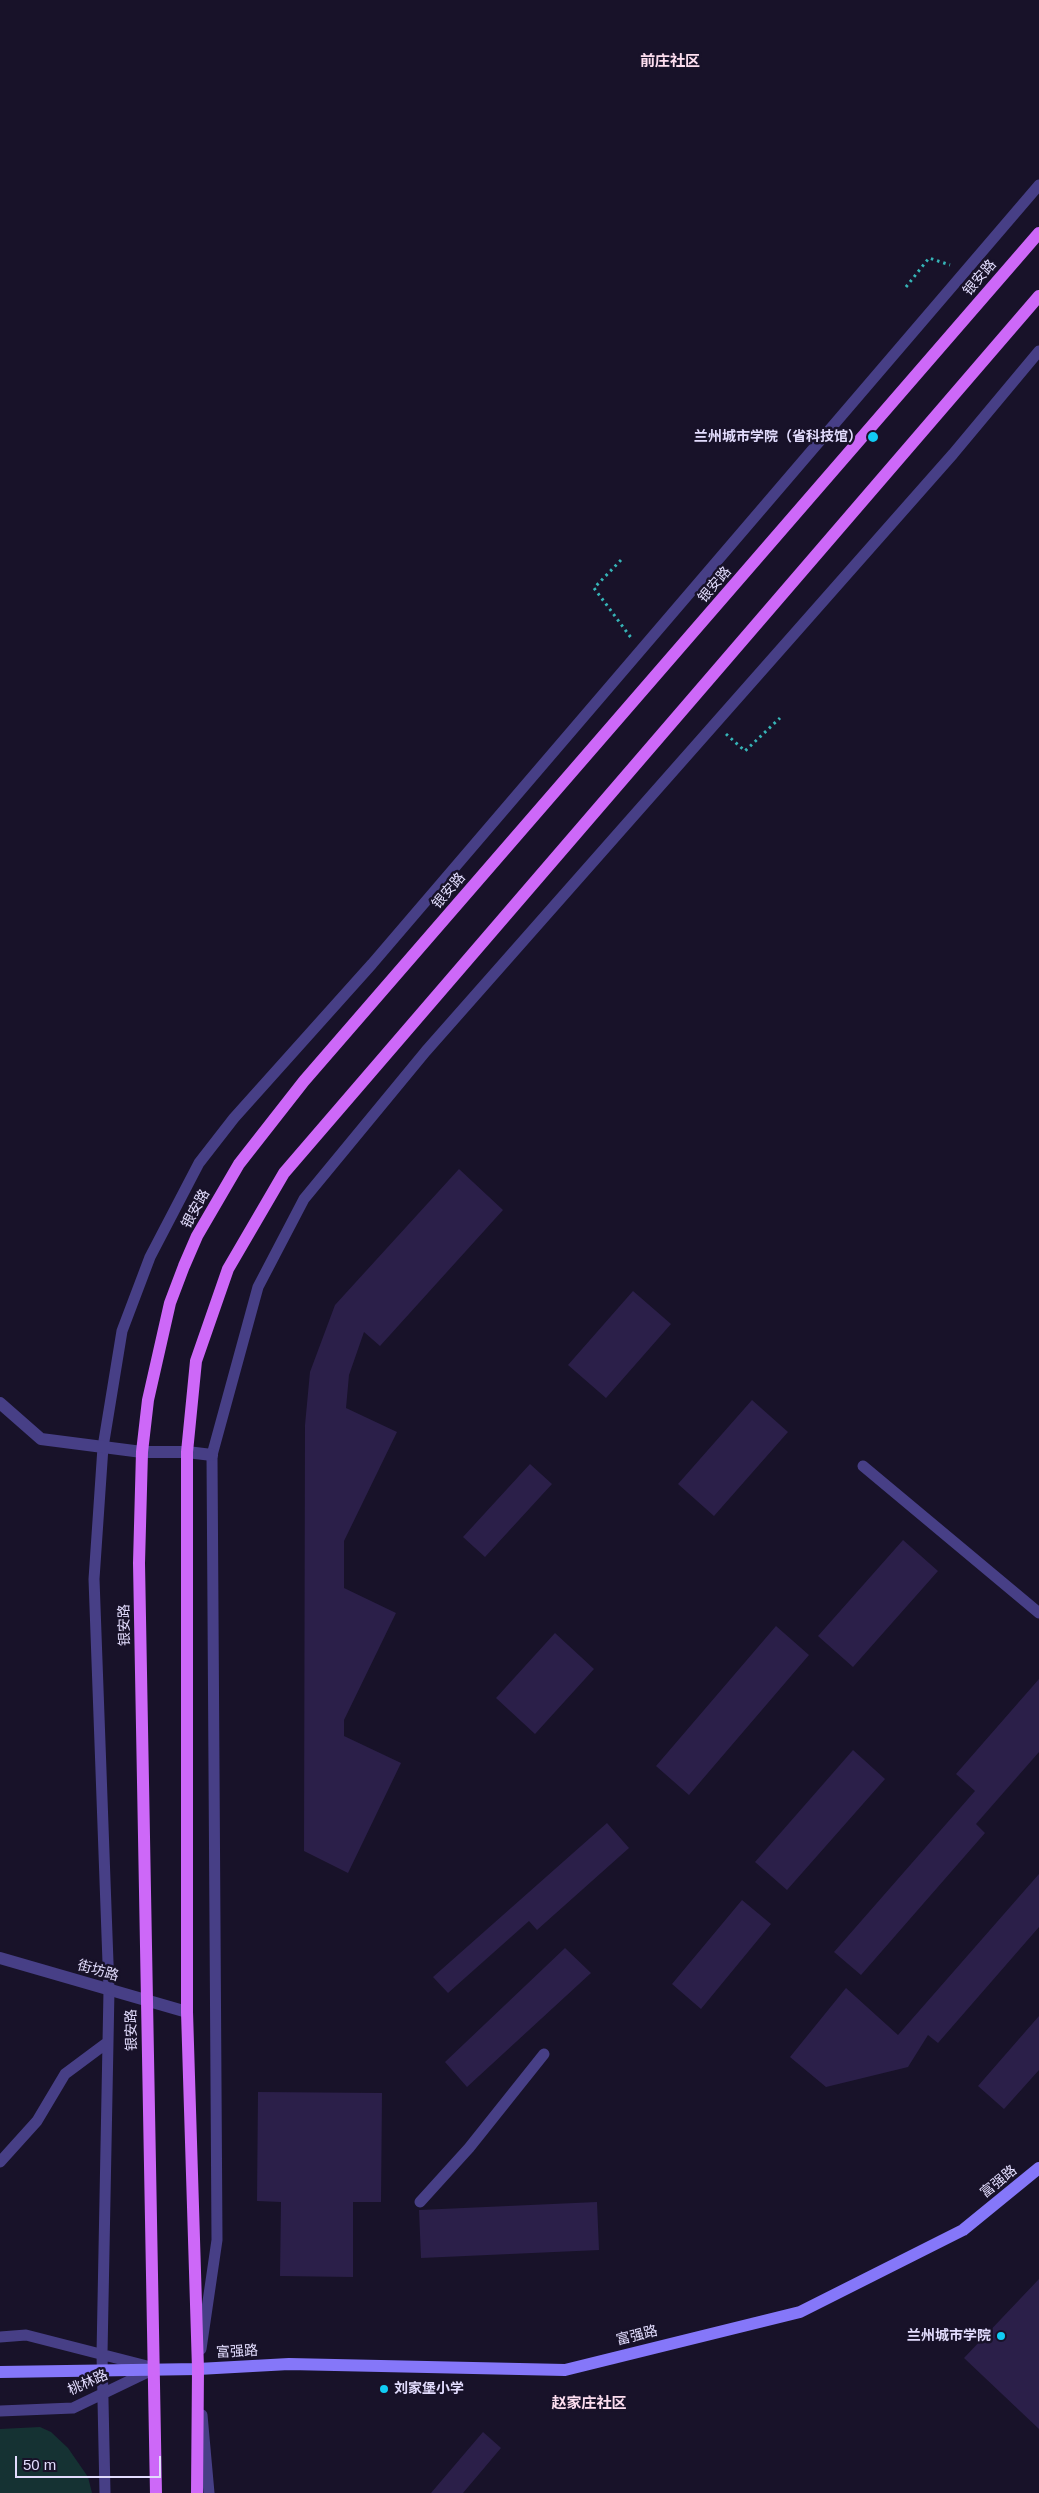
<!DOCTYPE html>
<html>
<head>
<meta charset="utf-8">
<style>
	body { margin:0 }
	#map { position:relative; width:1039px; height:2493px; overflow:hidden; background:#181229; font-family:Arial,sans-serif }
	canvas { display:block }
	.scale { position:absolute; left:15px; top:2456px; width:146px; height:22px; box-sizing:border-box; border:2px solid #e2dcfd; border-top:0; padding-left:6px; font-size:15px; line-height:18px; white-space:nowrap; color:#e2dcfd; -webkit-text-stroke:4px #181229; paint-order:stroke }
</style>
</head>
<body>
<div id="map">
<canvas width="1039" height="2493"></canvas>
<div class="scale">50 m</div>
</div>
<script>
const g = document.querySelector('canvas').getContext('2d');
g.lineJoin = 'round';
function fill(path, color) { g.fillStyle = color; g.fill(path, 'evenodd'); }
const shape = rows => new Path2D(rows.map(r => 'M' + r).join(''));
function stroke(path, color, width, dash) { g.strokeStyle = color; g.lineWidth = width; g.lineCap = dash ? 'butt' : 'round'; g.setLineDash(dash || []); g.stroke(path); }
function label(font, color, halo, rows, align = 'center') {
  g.font = font + ' Arial,"Noto Sans SC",sans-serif'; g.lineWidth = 5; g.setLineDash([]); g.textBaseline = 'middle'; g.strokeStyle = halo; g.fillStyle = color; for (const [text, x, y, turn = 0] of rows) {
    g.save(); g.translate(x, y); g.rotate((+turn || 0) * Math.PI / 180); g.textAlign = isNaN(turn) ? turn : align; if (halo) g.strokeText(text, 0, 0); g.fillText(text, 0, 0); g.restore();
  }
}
fill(shape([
	[40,2427,51,2432,68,2448,88,2477,92,2493,0,2493,0,2429]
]), '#153233');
fill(shape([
	[459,1169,503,1210,380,1346,364,1332,349,1375,346,1408,397,1432,344,1541,344,1588,396,1613,344,1720,344,1736,401,1763,348,1873,304,1851,305,1425,310,1372,335,1305],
	[633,1291,671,1324,606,1398,568,1365],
	[752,1400,788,1432,714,1516,678,1484],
	[530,1464,552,1484,485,1557,463,1537],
	[903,1540,938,1571,853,1667,818,1636],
	[776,1626,809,1655,689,1795,656,1766],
	[555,1633,594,1669,535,1734,496,1698],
	[1039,1679,1039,1752,976,1824,985,1833,861,1975,834,1952,975,1791,956,1774],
	[853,1750,885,1779,787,1890,755,1862],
	[607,1823,629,1848,537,1930,529,1921,448,1993,433,1977],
	[1039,1874,1039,1927,938,2043,928,2035,908,2067,826,2087,790,2057,846,1988,898,2035],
	[742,1900,771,1924,701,2009,672,1984],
	[565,1948,591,1973,467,2087,445,2062],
	[1039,2016,1039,2070,1004,2109,978,2086],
	[258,2092,382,2093,381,2202,353,2202,353,2277,280,2276,281,2202,257,2201],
	[597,2202,599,2250,421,2258,419,2210],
	[1039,2279,1039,2429,964,2358],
	[483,2432,501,2448,463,2493,431,2493]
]), '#2b1f49');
stroke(shape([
	[906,287,929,258,950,265],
	[621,560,594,588,632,639],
	[726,734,745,751,780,718]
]), '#36b4b7', 3, [2.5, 4]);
stroke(shape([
	[863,1466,1039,1613],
	[0,2162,37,2121,65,2074,108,2042],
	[420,2202,469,2148,544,2054],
	[0,2337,26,2335,151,2367],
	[201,2349,217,2240,212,1455,258,1287,304,1199,426,1051,953,454,1039,351],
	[0,2411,73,2408,152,2370],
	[202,2415,209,2493],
	[105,2493,102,2354,109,1990,94,1579,103,1447,122,1331,150,1257,199,1163,234,1118,372,964,1039,185]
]), '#473f86', 11);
stroke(shape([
	[0,1958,187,2012]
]), '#473f86', 12);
stroke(shape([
	[0,1403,41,1439,142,1452,187,1452,212,1455]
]), '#473f86', 12);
stroke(shape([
	[0,2372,198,2369,289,2364,565,2370,800,2312,963,2230,1039,2168]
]), '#8577f9', 12);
stroke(shape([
	[156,2493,139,1563,142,1452,148,1400,170,1303,184,1266,197,1236,239,1164,304,1081,1039,233],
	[197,2493,198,2369,187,2012,187,1452,196,1361,228,1269,284,1173,1039,296]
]), '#cd68f8', 12);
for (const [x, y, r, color] of [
	[873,437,6,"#11ccf4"],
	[1001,2336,5,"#11ccf4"],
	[384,2389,5,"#11ccf4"]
]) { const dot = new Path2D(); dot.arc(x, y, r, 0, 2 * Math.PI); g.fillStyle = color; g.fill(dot); stroke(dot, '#181229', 2); }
label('14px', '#e2dcfd', '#181229', [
	["银安路",980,278,-49],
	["银安路",715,585,-49],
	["银安路",449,891,-49],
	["银安路",196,1209,-61],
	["银安路",125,1625,-91],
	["街坊路",98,1971,16],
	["银安路",132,2030,-91],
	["富强路",999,2182,-39],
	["富强路",637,2336,-14],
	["富强路",237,2352,-3],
	["桃林路",88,2383,-24]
]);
label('bold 14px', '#e2dcfd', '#181229', [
	["兰州城市学院（省科技馆）",862,437],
	["兰州城市学院",991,2336],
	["刘家堡小学",394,2389,"left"]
], 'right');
label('bold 15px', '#fddeef', '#181229', [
	["前庄社区",670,62],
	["赵家庄社区",589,2404]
]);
</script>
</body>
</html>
